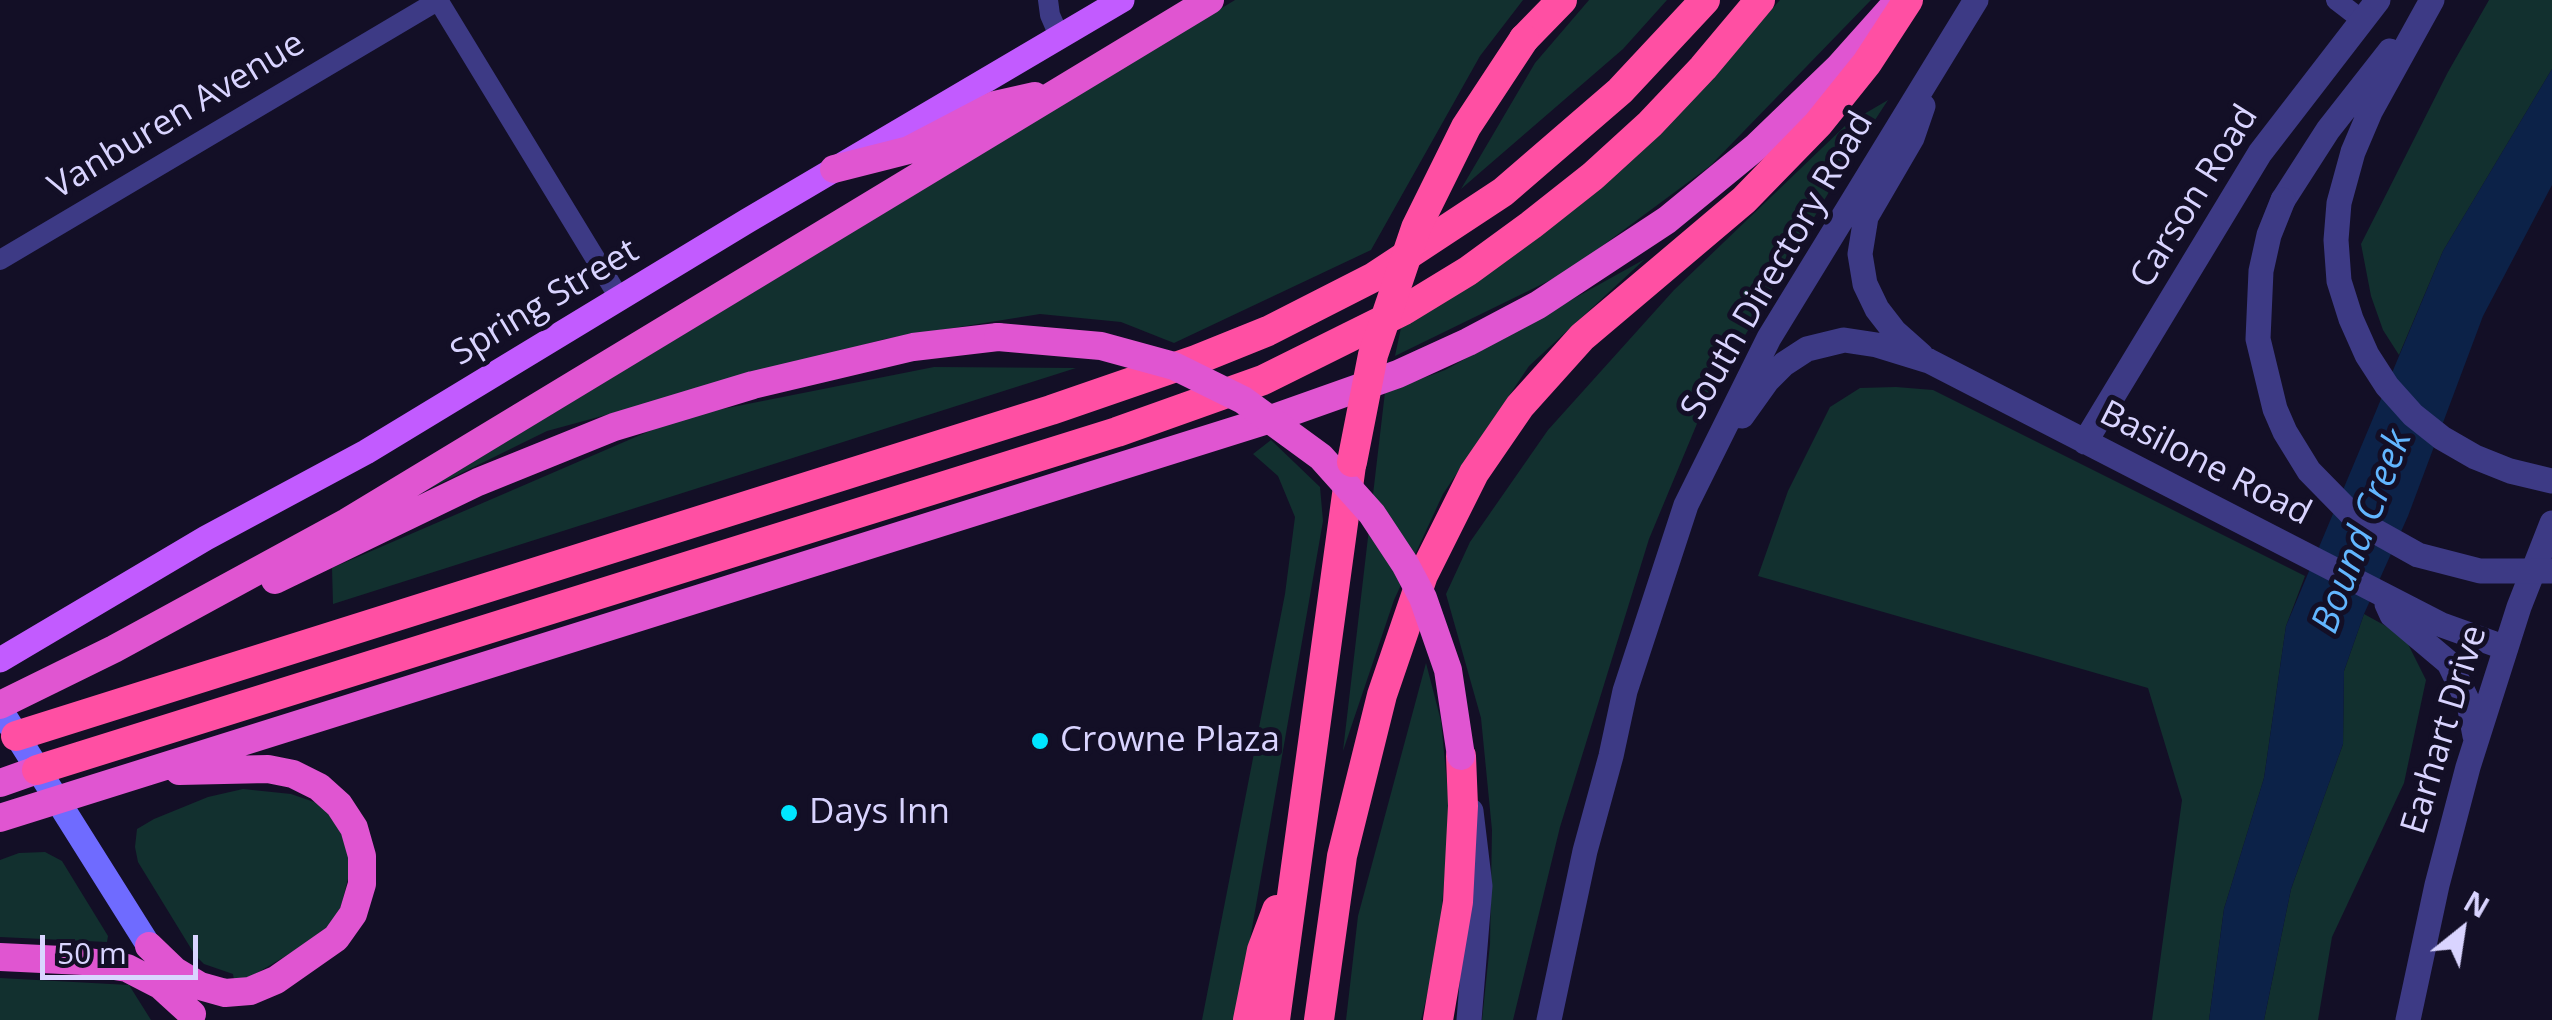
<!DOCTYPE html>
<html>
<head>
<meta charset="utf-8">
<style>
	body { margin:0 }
	#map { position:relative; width:2552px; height:1020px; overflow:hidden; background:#130f26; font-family:"Open Sans",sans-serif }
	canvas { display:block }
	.north { position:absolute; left:2412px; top:880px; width:100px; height:100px; -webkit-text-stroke:8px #130f26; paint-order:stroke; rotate:30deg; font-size:28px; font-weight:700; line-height:40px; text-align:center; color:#d9d4ff }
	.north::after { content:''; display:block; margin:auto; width:35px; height:45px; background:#d9d4ff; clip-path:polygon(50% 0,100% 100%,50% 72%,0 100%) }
	.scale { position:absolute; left:40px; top:935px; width:158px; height:45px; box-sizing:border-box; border:5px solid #d9d4ff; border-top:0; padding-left:12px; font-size:30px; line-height:35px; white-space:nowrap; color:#d9d4ff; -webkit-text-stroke:8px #130f26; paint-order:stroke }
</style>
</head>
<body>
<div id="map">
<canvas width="2552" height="1020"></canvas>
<div class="north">N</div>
<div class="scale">50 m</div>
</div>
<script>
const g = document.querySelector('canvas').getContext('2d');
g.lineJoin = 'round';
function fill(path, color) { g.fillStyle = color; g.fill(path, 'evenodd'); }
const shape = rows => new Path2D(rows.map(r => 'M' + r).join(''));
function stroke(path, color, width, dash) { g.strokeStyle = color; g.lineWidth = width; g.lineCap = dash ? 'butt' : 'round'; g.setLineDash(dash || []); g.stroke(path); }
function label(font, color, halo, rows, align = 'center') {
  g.font = font + ' "Open Sans",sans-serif'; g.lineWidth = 10; g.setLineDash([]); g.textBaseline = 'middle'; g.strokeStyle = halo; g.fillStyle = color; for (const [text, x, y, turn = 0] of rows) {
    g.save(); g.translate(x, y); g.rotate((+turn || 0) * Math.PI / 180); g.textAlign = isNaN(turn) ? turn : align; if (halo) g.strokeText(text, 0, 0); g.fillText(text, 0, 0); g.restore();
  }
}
fill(shape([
	[1235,0,1523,0,1480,56,1371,250,1174,343,1121,322,1040,314,885,339,547,431,427,490],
	[1589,0,1667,0,1623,49,1461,189,1535,63],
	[1780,0,1871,0,1710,166,1567,272,1395,356,1402,323,1665,129],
	[2489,0,2552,0,2552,69,2443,251,2399,355,2383,330,2371,296,2361,244,2448,72],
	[1888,100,1836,180,1706,402,1649,539,1560,827,1513,1020,1482,1020,1490,944,1492,830,1481,718,1446,594,1470,542,1548,430,1674,290,1847,124],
	[1645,259,1529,366,1443,494,1394,600,1343,751,1385,392,1445,370],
	[934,367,1076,368,333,604,332,568,682,417],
	[1896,387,1933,390,2305,576,2286,626,2264,778,2224,909,2209,1020,2152,1020,2182,800,2148,688,1758,576,1788,491,1830,407,1860,388],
	[1271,440,1320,487,1323,521,1236,1020,1202,1020,1285,594,1295,517,1278,476,1253,454],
	[2364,614,2404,636,2426,680,2404,783,2332,937,2318,1020,2264,1020,2291,889,2343,744,2344,671],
	[1426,663,1441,721,1450,815,1438,950,1421,1020,1346,1020,1358,916],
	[243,789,291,794,320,804,336,821,348,846,350,871,339,914,326,928,294,951,252,976,234,980,233,974,204,964,195,955,138,862,135,847,137,829,154,819,208,797],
	[45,852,62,861,108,936,107,942,0,937,0,860,19,853],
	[0,978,129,985,151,1020,0,1020]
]), '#12302f');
fill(shape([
	[2552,69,2552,185,2483,316,2408,516,2364,614,2344,671,2343,744,2291,889,2264,1020,2209,1020,2224,909,2264,778,2286,626,2443,251]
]), '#0c2248');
stroke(shape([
	[438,0,620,299],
	[1048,0,1050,15,1060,38],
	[2336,0,2362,20],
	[0,260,439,0]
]), '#3d3a85', 20);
stroke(shape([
	[2432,0,2370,112,2353,152,2339,203,2336,240,2339,281,2351,319,2367,355,2387,386,2413,415,2442,438,2475,457,2510,471,2552,481],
	[2283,200,2328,130,2390,51],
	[1921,355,1894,331,1877,309,1865,284,1860,254,1866,217,1912,138,1923,106],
	[1742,416,1767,381,1784,364,1807,349,1844,340,1877,345,1929,361,2442,625,2506,648],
	[2085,442,2260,153,2378,0],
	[2387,604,2392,615,2449,663,2469,704,2475,736],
	[1469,1020,1480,886,1471,811],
	[1549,1020,1585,851,1611,756,1625,691,1686,505,1769,338,1976,0],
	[2408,1020,2437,885,2468,767,2519,607,2552,523]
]), '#3d3a85', 25);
stroke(shape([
	[0,709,149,946]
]), '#6f6bff', 25);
stroke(shape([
	[0,660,206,538,366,452,747,221,1122,0]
]), '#c25bff', 25);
stroke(shape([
	[834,169,909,150,995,105,1035,96],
	[275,580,478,482,614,427,753,385,913,347,998,337],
	[0,705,114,649,347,522,1210,0],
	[0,783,37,770],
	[0,818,1271,419,1398,374,1468,342,1538,305,1667,220,1756,147,1839,67,1889,11],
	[149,946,175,971,200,986,225,993,250,991,276,980,336,938,353,914,362,884,362,856,354,828,339,805,319,787,293,774,268,769,179,771],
	[0,957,83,961,127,968,160,985,192,1014]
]), '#e055d1', 28);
stroke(shape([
	[1524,39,1562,0],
	[16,736,1051,410,1196,360,1268,331,1374,277,1503,192,1620,91,1705,0],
	[37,770,1117,432,1263,380,1404,310,1468,271,1531,225,1593,176,1650,124,1703,68,1760,0],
	[1248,1020,1262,950,1277,910],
	[1275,1020,1351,465],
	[1319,1020,1342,856,1382,695,1423,575,1474,473,1520,406,1582,337,1744,200,1818,124,1867,63,1908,0],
	[1438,1020,1458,902,1463,806,1461,756]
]), '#ff4fa3', 30);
stroke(shape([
	[2283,200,2269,235,2261,271,2258,339,2275,409,2285,432,2309,471,2359,522,2418,555,2480,571,2552,571]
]), '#3d3a85', 25);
stroke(shape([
	[998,337,1101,346,1174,366,1243,400,1321,457,1372,514,1405,564,1423,598,1448,670,1461,756]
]), '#e055d1', 28);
stroke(shape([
	[1352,462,1373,355,1416,228,1466,127,1524,39]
]), '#ff4fa3', 30);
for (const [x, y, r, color] of [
	[1040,741,10,"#00e5ff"],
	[789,813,10,"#00e5ff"]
]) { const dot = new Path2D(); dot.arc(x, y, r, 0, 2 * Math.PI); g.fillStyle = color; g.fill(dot); stroke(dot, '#130f26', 4); }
label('35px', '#d9d4ff', '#130f26', [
	["Vanburen Avenue",177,116,-31],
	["Carson Road",2195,197,-58],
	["South Directory Road",1778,266,-60],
	["Spring Street",545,303,-31],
	["Basilone Road",2205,464,27],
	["Earhart Drive",2445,730,-73]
]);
label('35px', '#d9d4ff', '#130f26', [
	["Crowne Plaza",1060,741],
	["Days Inn",809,813]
], 'left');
label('italic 38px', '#62b6ff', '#130f26', [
	["Bound Creek",2363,532,-69]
]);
</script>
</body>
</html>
